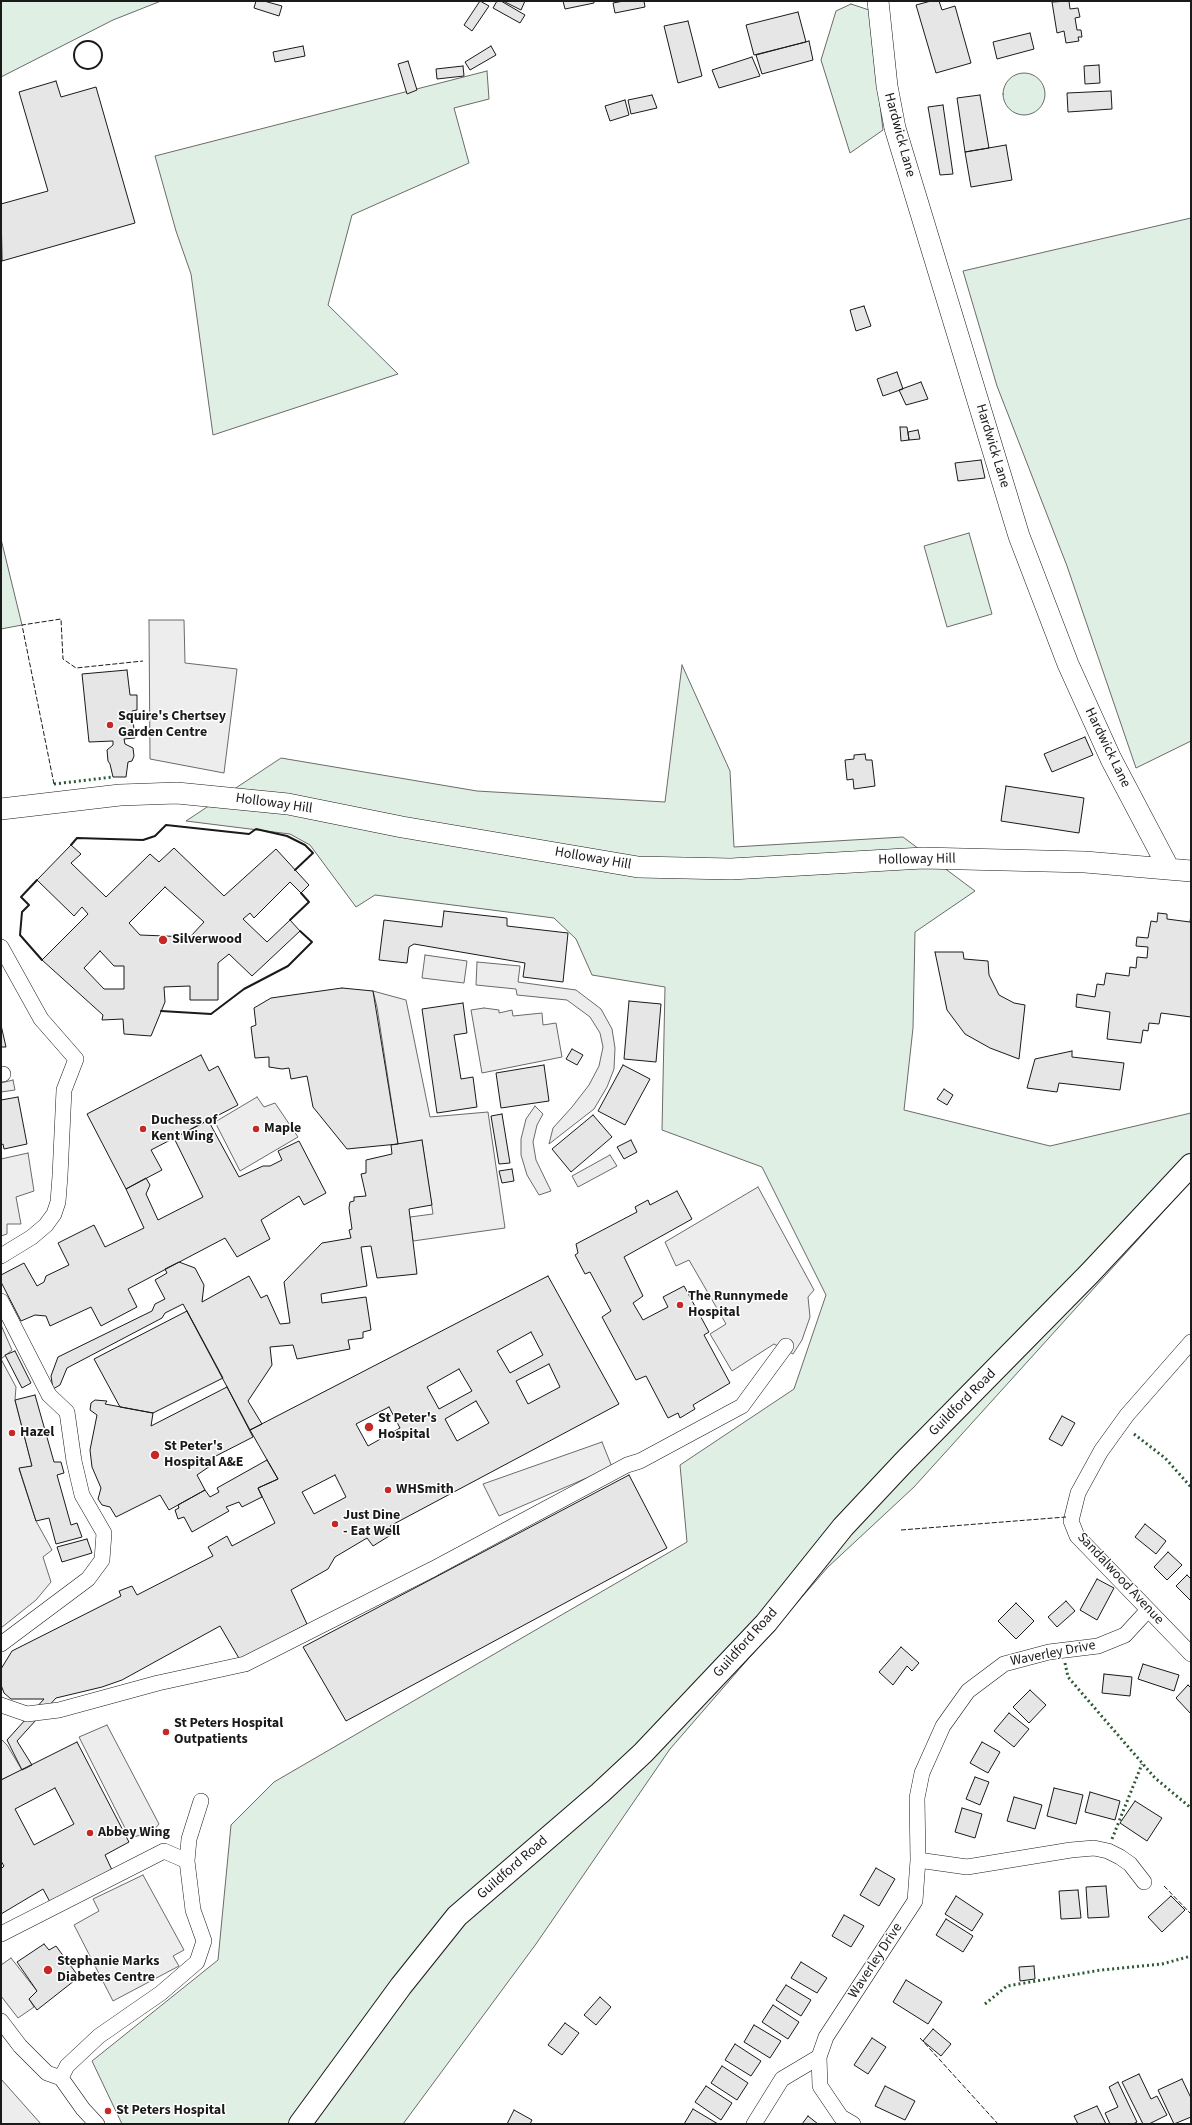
<!DOCTYPE html>
<html>
<head>
<meta charset="utf-8">
<style>
	body { margin:0 }
	#map { position:relative; width:1192px; height:2125px; overflow:hidden; background:#fff; font-family:"Source Sans 3",sans-serif }
	canvas { display:block }
	.frame { position:absolute; inset:0; border:2px solid #1a1a1a; pointer-events:none }
</style>
</head>
<body>
<div id="map">
<canvas width="1192" height="2125"></canvas>
<div class="frame"></div>
</div>
<script>
const g = document.querySelector('canvas').getContext('2d');
g.lineJoin = 'round';
function fill(path, color) { g.fillStyle = color; g.fill(path, 'evenodd'); }
const shape = rows => new Path2D(rows.map(r => 'M' + r).join(''));
function stroke(path, color, width, dash) { g.strokeStyle = color; g.lineWidth = width; g.lineCap = dash ? 'butt' : 'round'; g.setLineDash(dash || []); g.stroke(path); }
function label(font, color, halo, rows, align = 'center') {
  g.font = font + ' "Source Sans 3",sans-serif'; g.lineWidth = 3; g.setLineDash([]); g.textBaseline = 'middle'; g.strokeStyle = halo; g.fillStyle = color; for (const [text, x, y, turn = 0] of rows) {
    g.save(); g.translate(x, y); g.rotate((+turn || 0) * Math.PI / 180); g.textAlign = isNaN(turn) ? turn : align; if (halo) g.strokeText(text, 0, 0); g.fillText(text, 0, 0); g.restore();
  }
}
const green = shape([
	[1,1,161,1,113,20,1,77,1,1],
	[851,4,869,10,883,130,850,153,821,60,836,11,851,4],
	[487,71,489,99,454,108,469,163,352,215,328,305,398,374,213,435,191,274,176,231,155,156,487,71],
	'1003 94a21 21 0 1 1 42 0a21 21 0 1 1-42 0Z',
	[1191,218,1191,741,1136,768,1067,566,997,386,963,271,1191,218],
	[969,533,992,614,947,627,924,546,969,533],
	[1,539,22,625,1,629,1,539],
	[682,665,730,771,734,847,903,837,975,891,915,932,913,1028,904,1110,1050,1146,1191,1113,1191,1181,914,1487,828,1567,670,1749,536,1944,403,2124,122,2124,92,2061,218,1960,231,1825,274,1782,687,1542,680,1465,794,1389,826,1295,762,1167,662,1130,665,987,592,975,576,939,554,918,375,895,356,907,310,845,290,834,186,821,281,758,477,791,665,802,682,665]
]);
fill(green, '#e0efe3');
stroke(green, '#6a6a6a', 1);
const parking = shape([
	[149,620,184,620,185,663,237,669,224,773,150,759,149,620],
	[425,955,467,961,464,983,422,978,425,955],
	[477,962,520,966,518,982,576,990,601,1009,612,1029,615,1048,614,1069,607,1087,594,1109,549,1144,553,1128,572,1107,589,1085,599,1066,603,1047,600,1033,590,1017,567,1000,517,995,516,989,476,985,477,962],
	[373,991,406,1000,430,1117,488,1112,505,1228,413,1241,410,1217,433,1214,422,1141,398,1144,377,1007,373,991],
	[484,1008,499,1010,499,1013,512,1010,513,1016,542,1013,543,1025,556,1023,562,1057,482,1073,471,1010,484,1008],
	[13,1080,15,1090,1,1092,1,1083,13,1080],
	[257,1097,264,1107,275,1103,298,1137,240,1171,215,1122,257,1097],
	[535,1106,543,1114,537,1125,533,1142,536,1160,551,1191,539,1195,527,1175,521,1155,521,1139,526,1119,535,1106],
	[28,1153,34,1191,16,1197,21,1224,7,1224,7,1234,1,1236,1,1159,28,1153],
	[610,1155,617,1166,578,1187,572,1176,610,1155],
	[758,1187,814,1290,808,1297,810,1317,802,1340,793,1354,774,1344,732,1371,710,1334,726,1324,689,1260,676,1266,665,1242,758,1187],
	[1,1325,12,1350,1,1359,16,1387,15,1400,32,1466,19,1469,36,1521,52,1550,43,1557,51,1582,36,1600,1,1628,1,1325],
	[602,1442,612,1467,499,1516,483,1484,602,1442],
	[107,1725,159,1824,152,1832,130,1838,79,1737,107,1725],
	[1,1739,7,1745,22,1770,1,1780,1,1739],
	[143,1875,184,1950,173,1956,179,1966,113,2001,74,1925,99,1911,93,1899,143,1875],
	[11,1958,37,1991,29,1999,34,2007,18,2018,1,1996,1,1965,11,1958],
	[1,2079,41,2124,1,2124,1,2079]
]);
fill(parking, '#ededed');
stroke(parking, '#6a6a6a', 1);
const building = shape([
	[256,1,264,1,282,6,279,16,254,8,256,1],
	[480,1,489,6,472,31,464,25,480,1],
	[497,1,501,1,525,15,520,23,493,8,497,1],
	[503,1,525,1,521,10,503,1],
	[563,1,594,1,594,3,565,9,563,1],
	[624,1,644,1,645,7,615,13,613,3,624,1],
	[931,1,939,1,942,10,955,6,971,63,936,73,916,5,931,1],
	[1069,1,1070,9,1078,8,1080,17,1075,18,1077,30,1081,30,1082,37,1078,37,1079,41,1066,43,1064,31,1057,33,1052,2,1069,1],
	[798,12,806,42,754,55,746,25,798,12],
	[688,21,702,76,678,83,664,26,688,21],
	[1030,33,1034,49,997,59,993,42,1030,33],
	[809,41,813,60,762,74,756,55,809,41],
	[303,46,305,56,275,62,273,52,303,46],
	[491,46,496,55,470,70,465,62,491,46],
	[752,57,760,76,719,88,712,70,752,57],
	[408,61,417,90,407,94,398,64,408,61],
	[1099,65,1100,83,1085,84,1084,66,1099,65],
	[463,66,464,76,437,79,436,69,463,66],
	[56,81,61,97,96,87,135,223,2,261,1,204,48,191,19,92,56,81],
	[1111,91,1112,109,1068,112,1067,93,1111,91],
	[652,95,657,108,631,114,628,100,652,95],
	[980,95,989,148,965,152,957,98,980,95],
	[625,100,629,115,610,121,605,106,625,100],
	[943,105,953,174,940,175,928,107,943,105],
	[1006,145,1012,180,971,187,965,152,1006,145],
	[864,306,871,326,856,331,850,310,864,306],
	[897,372,903,389,883,396,877,379,897,372],
	[921,382,928,399,906,405,899,390,921,382],
	[900,427,907,427,909,440,901,441,900,427],
	[918,430,920,439,909,440,908,432,918,430],
	[981,460,985,478,958,481,955,463,981,460],
	[127,670,130,695,137,695,137,710,132,711,135,738,124,739,125,744,133,748,134,756,132,761,128,762,126,777,113,777,110,764,108,761,107,750,113,745,113,741,89,742,82,674,127,670],
	[1085,737,1093,755,1052,772,1044,754,1085,737],
	[865,754,866,760,872,760,875,786,854,789,853,779,847,780,845,760,854,759,854,755,865,754],
	[1006,786,1084,798,1079,833,1001,821,1006,786],
	[71,845,81,854,71,863,106,897,150,854,159,862,174,848,224,896,276,849,309,885,301,893,290,882,254,918,250,913,243,919,267,942,290,920,300,931,252,976,229,954,218,963,218,1000,190,1000,190,986,164,987,165,1002,151,1036,124,1034,123,1019,102,1020,103,1015,42,960,88,914,82,907,74,916,37,880,71,845],
	[165,887,204,922,190,937,140,935,129,923,165,887],
	[100,951,114,966,124,966,124,989,104,989,84,968,100,951],
	[444,911,507,918,507,926,568,933,563,982,523,977,525,963,414,944,409,947,407,963,379,960,384,920,442,927,444,911],
	[1158,913,1167,914,1167,919,1190,922,1191,914,1191,1017,1161,1013,1159,1024,1149,1023,1148,1031,1143,1030,1141,1043,1107,1039,1110,1012,1076,1007,1077,994,1095,997,1097,984,1104,985,1106,973,1129,976,1130,967,1136,968,1137,957,1147,958,1148,947,1136,946,1137,937,1148,938,1151,921,1157,922,1158,913],
	[935,952,963,952,964,959,988,961,989,975,999,995,1014,1003,1025,1005,1019,1059,990,1048,965,1034,947,1010,935,952],
	[342,988,373,991,398,1144,347,1149,313,1107,307,1076,291,1079,289,1068,282,1069,269,1067,269,1057,255,1058,251,1027,256,1025,254,1008,271,998,342,988],
	[629,1001,661,1004,656,1062,624,1059,629,1001],
	[463,1003,467,1033,454,1035,461,1079,473,1077,477,1107,437,1113,422,1009,463,1003],
	[1,1025,6,1047,1,1047,1,1025],
	[572,1049,583,1055,577,1065,566,1059,572,1049],
	[1072,1051,1072,1057,1124,1063,1120,1090,1059,1083,1057,1092,1027,1088,1035,1059,1072,1051],
	[201,1055,209,1071,218,1066,238,1105,151,1150,162,1170,126,1189,87,1114,201,1055],
	[544,1065,549,1101,501,1108,496,1073,544,1065],
	[623,1065,650,1079,625,1125,598,1111,623,1065],
	[944,1089,953,1095,947,1105,937,1099,944,1089],
	[18,1097,27,1144,4,1149,3,1144,1,1145,1,1100,18,1097],
	[502,1114,510,1163,499,1164,491,1116,502,1114],
	[593,1115,612,1137,571,1172,552,1149,593,1115],
	[208,1120,239,1177,263,1166,270,1166,282,1160,278,1151,299,1141,326,1193,304,1205,299,1196,261,1220,270,1239,237,1257,225,1238,128,1289,137,1307,101,1326,91,1307,50,1326,46,1316,35,1315,21,1321,1,1282,1,1275,24,1263,37,1286,44,1282,46,1276,69,1265,58,1243,94,1225,105,1247,144,1228,126,1189,146,1178,150,1185,146,1194,158,1220,203,1197,174,1138,208,1120],
	[422,1140,432,1205,409,1209,417,1274,377,1278,371,1246,361,1247,367,1286,321,1294,322,1303,366,1297,371,1330,363,1332,363,1338,348,1340,350,1349,297,1359,293,1345,270,1347,272,1365,248,1401,262,1424,250,1430,183,1304,165,1313,162,1318,67,1368,60,1385,53,1389,51,1376,58,1357,152,1311,155,1304,165,1299,155,1280,167,1273,165,1269,179,1262,195,1268,204,1285,202,1302,249,1276,261,1298,267,1295,280,1324,290,1323,284,1282,322,1243,351,1238,349,1230,352,1229,349,1208,350,1202,354,1201,354,1197,366,1196,361,1174,366,1173,366,1160,392,1154,391,1145,422,1140],
	[631,1140,637,1152,624,1159,617,1147,631,1140],
	[512,1169,514,1181,502,1183,499,1171,512,1169],
	[677,1191,692,1219,624,1257,643,1296,633,1303,643,1320,668,1307,663,1297,684,1286,709,1332,704,1335,730,1383,693,1405,695,1409,680,1418,678,1413,668,1418,646,1376,636,1380,602,1317,611,1311,590,1272,585,1274,575,1255,578,1253,576,1244,637,1212,635,1207,648,1200,650,1205,677,1191],
	[548,1276,619,1404,390,1526,394,1533,373,1546,367,1538,335,1557,328,1569,291,1590,307,1624,240,1660,220,1626,122,1680,102,1687,56,1698,17,1741,32,1765,22,1770,7,1740,44,1699,11,1699,4,1693,1,1685,1,1669,12,1651,121,1596,119,1591,132,1586,137,1595,213,1556,208,1547,227,1536,232,1546,275,1523,258,1488,278,1479,250,1430,548,1276],
	[531,1332,543,1355,510,1373,497,1351,531,1332],
	[549,1364,560,1387,528,1404,516,1381,549,1364],
	[459,1369,472,1391,439,1409,427,1387,459,1369],
	[476,1401,489,1423,457,1441,445,1419,476,1401],
	[389,1407,400,1428,368,1446,356,1424,389,1407],
	[335,1475,346,1497,314,1514,302,1492,335,1475],
	[187,1311,223,1378,153,1413,120,1407,94,1359,187,1311],
	[15,1351,31,1383,22,1388,5,1355,15,1351],
	[227,1387,253,1437,210,1459,213,1464,197,1475,205,1490,169,1510,160,1495,116,1517,110,1507,102,1505,98,1499,101,1488,92,1467,90,1450,97,1415,90,1410,91,1403,95,1400,107,1401,105,1404,153,1413,151,1426,227,1387],
	[35,1395,54,1462,61,1462,64,1473,57,1475,71,1525,77,1523,82,1537,56,1544,49,1518,36,1521,19,1468,32,1466,15,1400,35,1395],
	[1062,1416,1075,1423,1062,1446,1049,1439,1062,1416],
	[267,1460,278,1479,258,1488,262,1497,242,1507,239,1502,226,1507,229,1511,192,1532,184,1517,178,1519,175,1510,179,1508,178,1505,205,1490,210,1497,219,1492,217,1488,267,1460],
	[629,1475,667,1548,346,1721,303,1647,629,1475],
	[1145,1524,1166,1541,1156,1554,1135,1537,1145,1524],
	[87,1539,92,1553,62,1562,57,1547,87,1539],
	[1168,1552,1182,1565,1167,1580,1154,1567,1168,1552],
	[1187,1575,1191,1579,1191,1601,1176,1586,1187,1575],
	[1097,1579,1114,1588,1097,1620,1080,1610,1097,1579],
	[1066,1601,1075,1611,1057,1627,1048,1617,1066,1601],
	[1016,1603,1034,1621,1016,1639,998,1621,1016,1603],
	[901,1647,919,1663,912,1671,907,1666,893,1685,879,1672,901,1647],
	[1143,1664,1179,1675,1174,1691,1138,1679,1143,1664],
	[1104,1674,1132,1677,1130,1696,1102,1693,1104,1674],
	[1188,1685,1191,1688,1191,1714,1176,1698,1188,1685],
	[1030,1690,1046,1705,1029,1723,1013,1707,1030,1690],
	[1009,1713,1029,1729,1014,1747,994,1731,1009,1713],
	[77,1742,129,1842,105,1855,112,1870,50,1902,43,1889,1,1914,1,1869,4,1866,1,1861,1,1780,77,1742],
	[55,1788,74,1824,34,1845,15,1809,55,1788],
	[982,1742,1000,1752,988,1773,970,1763,982,1742],
	[975,1777,989,1782,980,1805,966,1799,975,1777],
	[1054,1788,1083,1795,1076,1824,1047,1816,1054,1788],
	[1090,1792,1120,1801,1115,1820,1085,1812,1090,1792],
	[1014,1797,1042,1805,1035,1829,1007,1821,1014,1797],
	[1135,1801,1162,1818,1147,1841,1120,1823,1135,1801],
	[962,1808,982,1814,975,1838,955,1832,962,1808],
	[876,1868,895,1879,879,1906,860,1895,876,1868],
	[1106,1886,1109,1917,1088,1918,1086,1887,1106,1886],
	[1078,1890,1081,1918,1061,1919,1059,1891,1078,1890],
	[956,1896,983,1914,972,1931,945,1914,956,1896],
	[1171,1896,1185,1910,1162,1932,1148,1917,1171,1896],
	[844,1915,864,1926,851,1947,832,1936,844,1915],
	[946,1919,973,1936,963,1952,936,1935,946,1919],
	[44,1944,49,1950,56,1946,79,1977,37,2010,29,1999,37,1991,17,1962,44,1944],
	[801,1962,827,1978,817,1993,791,1978,801,1962],
	[1034,1966,1035,1979,1020,1981,1019,1967,1034,1966],
	[906,1980,942,2002,928,2024,893,2002,906,1980],
	[786,1985,811,2000,801,2016,776,2000,786,1985],
	[600,1997,611,2007,596,2025,584,2015,600,1997],
	[773,2005,799,2022,788,2039,762,2022,773,2005],
	[565,2023,579,2033,562,2055,548,2045,565,2023],
	[754,2025,781,2041,770,2058,744,2042,754,2025],
	[933,2029,951,2044,941,2056,923,2041,933,2029],
	[872,2038,886,2047,868,2074,854,2065,872,2038],
	[735,2044,761,2061,751,2076,725,2060,735,2044],
	[722,2066,748,2083,737,2100,711,2083,722,2066],
	[1139,2074,1151,2099,1157,2096,1167,2115,1149,2124,1143,2124,1122,2082,1139,2074],
	[1182,2079,1191,2098,1191,2117,1174,2124,1158,2090,1182,2079],
	[1118,2082,1137,2122,1133,2124,1110,2124,1105,2113,1118,2107,1109,2087,1118,2082],
	[706,2086,732,2103,721,2120,695,2102,706,2086],
	[885,2086,915,2101,905,2120,875,2106,885,2086],
	[1097,2106,1106,2124,1078,2124,1074,2116,1097,2106],
	[693,2109,718,2124,684,2124,693,2109],
	[514,2110,532,2120,530,2124,507,2124,514,2110],
	[808,2116,818,2124,802,2124,808,2116]
]);
fill(building, '#e6e6e6');
stroke(building, '#1a1a1a', 1);
const street = shape([
	[1,947,41,1019,76,1059,64,1090,60,1176,58,1202,54,1214,46,1225,32,1237,1,1256],
	[1,1074,3,1074],
	[1,1301,49,1395,67,1412,74,1461,82,1495,104,1533,102,1560,88,1579,1,1644],
	[1191,1342,1127,1415,1101,1451,1078,1493,1071,1521,1077,1536,1191,1654],
	[1,1705,27,1714,59,1710,158,1683,245,1664,433,1569,627,1465,640,1461,742,1406,786,1346],
	[918,1860,967,1867,1071,1850,1094,1848,1108,1851,1120,1857,1130,1864,1144,1882],
	[1,1934,164,1851,187,1861],
	[1,2021,20,2046,47,2073,61,2078,83,2109,97,2124],
	[61,2078,67,2066,99,2036,161,1993,197,1962,204,1941,193,1910,187,1861,189,1839,201,1801],
	[754,2124,782,2079,819,2057],
	[853,2124,841,2117,820,2086,819,2057,826,2037,915,1901,918,1860,917,1798,922,1773,943,1726,968,1691,1004,1664,1049,1652,1098,1646,1125,1635,1148,1610]
]);
const secondary = shape([
	[878,1,887,86,895,128,1019,536,1068,664,1111,759,1169,869],
	[1,809,120,795,177,793,288,804,402,827,638,867,731,869,923,858,1085,862,1191,871]
]);
const primary = shape([
	[300,2124,401,1986,457,1916,600,1793,643,1753,766,1623,843,1527,903,1463,1090,1273,1191,1165]
]);
stroke(street, '#1a1a1a', 16);
stroke(secondary, '#1a1a1a', 22);
stroke(primary, '#1a1a1a', 24);
stroke(street, '#fff', 15);
stroke(secondary, '#fff', 21);
stroke(primary, '#fff', 22);
stroke(shape([
	[54,784,113,777],
	[1134,1434,1165,1458,1191,1487],
	[1065,1663,1068,1677,1155,1778,1191,1808],
	[1112,1839,1142,1764],
	[985,2004,1007,1986,1101,1970,1162,1964,1191,1956]
]), '#2b5a34', 3, [2, 3]);
stroke(shape([
	[54,784,22,625,61,619,63,659,76,668,143,661],
	[901,1530,1066,1517],
	[1164,1886,1191,1914],
	[920,2038,998,2124]
]), '#1a1a1a', 1, [5, 2]);
stroke(shape([
	'74 55a14 14 0 1 1 28 0a14 14 0 1 1-28 0Z',
	[71,845,77,838,143,840,155,836,166,825,249,834,256,829,287,836,305,845,313,853,295,870],
	[37,880,21,897,29,905,22,912,20,935,42,960],
	[290,920,309,902,301,893],
	[161,1011,211,1014,244,989,288,966,312,942,300,931]
]), '#1a1a1a', 2);
for (const [x, y, r, color] of [
	[110,725,4,"#c62828"],
	[163,940,5,"#c62828"],
	[143,1129,4,"#c62828"],
	[256,1129,4,"#c62828"],
	[680,1305,4,"#c62828"],
	[369,1427,5,"#c62828"],
	[12,1433,4,"#c62828"],
	[155,1455,5,"#c62828"],
	[388,1490,4,"#c62828"],
	[335,1524,4,"#c62828"],
	[166,1732,4,"#c62828"],
	[90,1833,4,"#c62828"],
	[48,1970,5,"#c62828"],
	[108,2111,4,"#c62828"]
]) { const dot = new Path2D(); dot.arc(x, y, r, 0, 2 * Math.PI); g.fillStyle = color; g.fill(dot); stroke(dot, '#fff', 1.5); }
label('14px', '#1a1a1a', '#fff', [
	["Hardwick Lane",899,135,75],
	["Hardwick Lane",992,446,73],
	["Hardwick Lane",1107,748,64],
	["Holloway Hill",274,804,8],
	["Holloway Hill",593,859,10],
	["Holloway Hill",917,860,-1],
	["Guildford Road",963,1403,-45],
	["Sandalwood Avenue",1120,1579,47],
	["Guildford Road",746,1643,-48],
	["Waverley Drive",1053,1654,-11],
	["Guildford Road",513,1868,-41],
	["Waverley Drive",876,1961,-57]
]);
label('bold 14px', '#1a1a1a', '#fff', [
	["Squire's Chertsey",118,717],
	["Garden Centre",118,733],
	["Silverwood",172,940],
	["Duchess of",151,1121],
	["Kent Wing",151,1137],
	["Maple",264,1129],
	["The Runnymede",688,1297],
	["Hospital",688,1313],
	["St Peter's",378,1419],
	["Hospital",378,1435],
	["Hazel",20,1433],
	["St Peter's",164,1447],
	["Hospital A&E",164,1463],
	["WHSmith",396,1490],
	["Just Dine",343,1516],
	["- Eat Well",343,1532],
	["St Peters Hospital",174,1724],
	["Outpatients",174,1740],
	["Abbey Wing",98,1833],
	["Stephanie Marks",57,1962],
	["Diabetes Centre",57,1978],
	["St Peters Hospital",116,2111]
], 'left');
</script>
</body>
</html>
